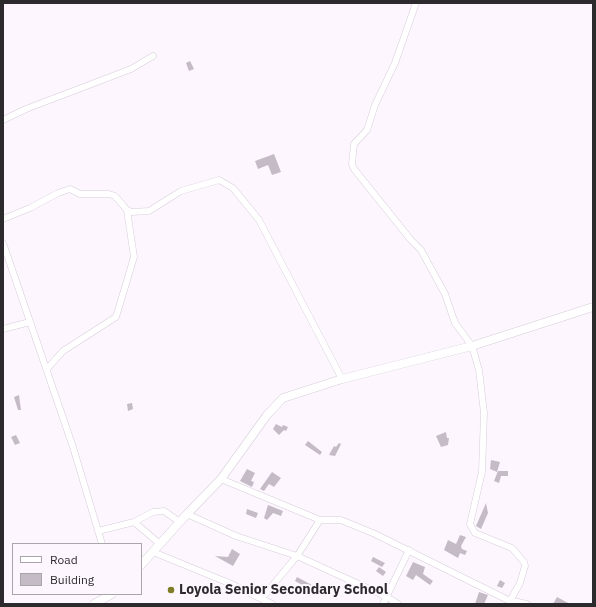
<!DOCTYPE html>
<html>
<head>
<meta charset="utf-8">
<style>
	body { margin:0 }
	#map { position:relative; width:596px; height:607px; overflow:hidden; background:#fdf6ff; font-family:"IBM Plex Sans",sans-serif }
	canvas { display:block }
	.frame { position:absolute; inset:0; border:4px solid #2d2a2e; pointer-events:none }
	.legend { position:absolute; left:12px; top:543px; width:130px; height:52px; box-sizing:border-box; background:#fdf6ff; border:1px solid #aaa4ab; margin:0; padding:5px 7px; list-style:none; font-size:12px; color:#2d2a2e }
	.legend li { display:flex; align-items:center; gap:8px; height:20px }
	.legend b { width:20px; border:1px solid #aaa4ab }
</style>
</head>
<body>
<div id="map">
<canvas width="596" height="607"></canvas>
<div class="frame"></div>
<ul class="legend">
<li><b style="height:5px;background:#fff"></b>Road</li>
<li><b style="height:11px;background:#c4bbc6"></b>Building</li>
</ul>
</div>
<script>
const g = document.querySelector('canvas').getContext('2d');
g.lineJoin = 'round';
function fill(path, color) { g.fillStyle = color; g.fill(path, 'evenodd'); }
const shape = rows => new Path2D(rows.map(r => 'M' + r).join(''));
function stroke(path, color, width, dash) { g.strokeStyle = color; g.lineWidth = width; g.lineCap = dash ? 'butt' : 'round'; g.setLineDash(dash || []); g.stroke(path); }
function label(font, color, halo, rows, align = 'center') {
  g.font = font + ' "IBM Plex Sans",sans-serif'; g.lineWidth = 4; g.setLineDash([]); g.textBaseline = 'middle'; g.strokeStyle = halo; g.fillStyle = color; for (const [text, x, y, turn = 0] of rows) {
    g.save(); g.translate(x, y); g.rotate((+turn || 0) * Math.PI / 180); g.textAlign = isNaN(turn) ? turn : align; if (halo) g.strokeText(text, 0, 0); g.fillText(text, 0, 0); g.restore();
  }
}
fill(shape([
	[190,61,194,69,189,71,186,63],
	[274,154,281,172,272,175,268,165,258,169,255,161],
	[19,395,21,410,18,410,14,397],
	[132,403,133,409,128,411,127,404],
	[276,424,282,427,283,425,288,427,286,431,284,430,279,435,273,429],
	[446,432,447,438,449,438,448,445,441,447,436,436],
	[16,435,20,443,15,445,11,437],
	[308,441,322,452,320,455,305,445],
	[339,443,341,444,335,456,329,455,334,446,336,447],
	[491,460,500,462,497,472,490,469],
	[247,469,255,473,251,481,254,482,252,487,240,481],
	[498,471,508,471,508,476,501,476,499,483,494,481],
	[272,472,281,478,274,487,269,484,264,491,260,489],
	[486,503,488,513,481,529,476,526],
	[268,505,283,511,281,516,273,513,267,520,264,518],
	[247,509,258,513,256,518,246,514],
	[460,535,466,537,461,546,462,549,467,551,465,555,460,553,458,558,444,550,448,540,456,544],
	[232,549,240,554,233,566,215,556,228,557],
	[373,557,385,563,382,567,371,561],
	[413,562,425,567,423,574,433,581,430,585,416,575,413,580,406,576],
	[379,567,386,572,383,576,376,571],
	[297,577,312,585,310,589,295,581],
	[500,580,505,583,502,588,497,586],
	[479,592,488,595,484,604,475,604],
	[557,597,570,604,553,604]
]), '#c4bbc6');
const street = shape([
	[416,3,395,63,375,105,367,130,354,144,352,164,354,169,411,240,421,250,445,294,455,323,472,346,479,370,484,413,482,472,470,524,475,533,512,548,524,562,525,566,520,583,510,601],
	[3,120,26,109,131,69,153,56],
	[3,219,30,208,58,193,70,189,80,194,109,194,115,196,127,210,132,212,149,211,181,191,219,180,233,188,259,220,342,379],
	[3,243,73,447,102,544],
	[3,329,30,322],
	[47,369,63,351,116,317,134,257,127,210],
	[221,479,320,520,341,520,375,534,508,600,527,604],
	[187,514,236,536,297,556,387,597,398,604],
	[134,522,160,544],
	[98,531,134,522,153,512,164,511,180,522],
	[153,552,229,583,272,604],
	[262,598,297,556,320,520],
	[383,604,409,550]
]);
const secondary = shape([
	[141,565,187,514,221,479,267,415,283,398,342,379,472,346,593,307],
	[94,604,112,594]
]);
stroke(street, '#d6cdd8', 7);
stroke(secondary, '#d6cdd8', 9);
stroke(street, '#fff', 6);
stroke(secondary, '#fff', 8);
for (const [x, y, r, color] of [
	[171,590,4,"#7e7d25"]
]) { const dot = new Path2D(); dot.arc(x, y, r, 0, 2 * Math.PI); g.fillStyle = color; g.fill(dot); stroke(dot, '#fdf6ff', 1.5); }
label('bold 14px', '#2d2a2e', '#fdf6ff', [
	["Loyola Senior Secondary School",179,590]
], 'left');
</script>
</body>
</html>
